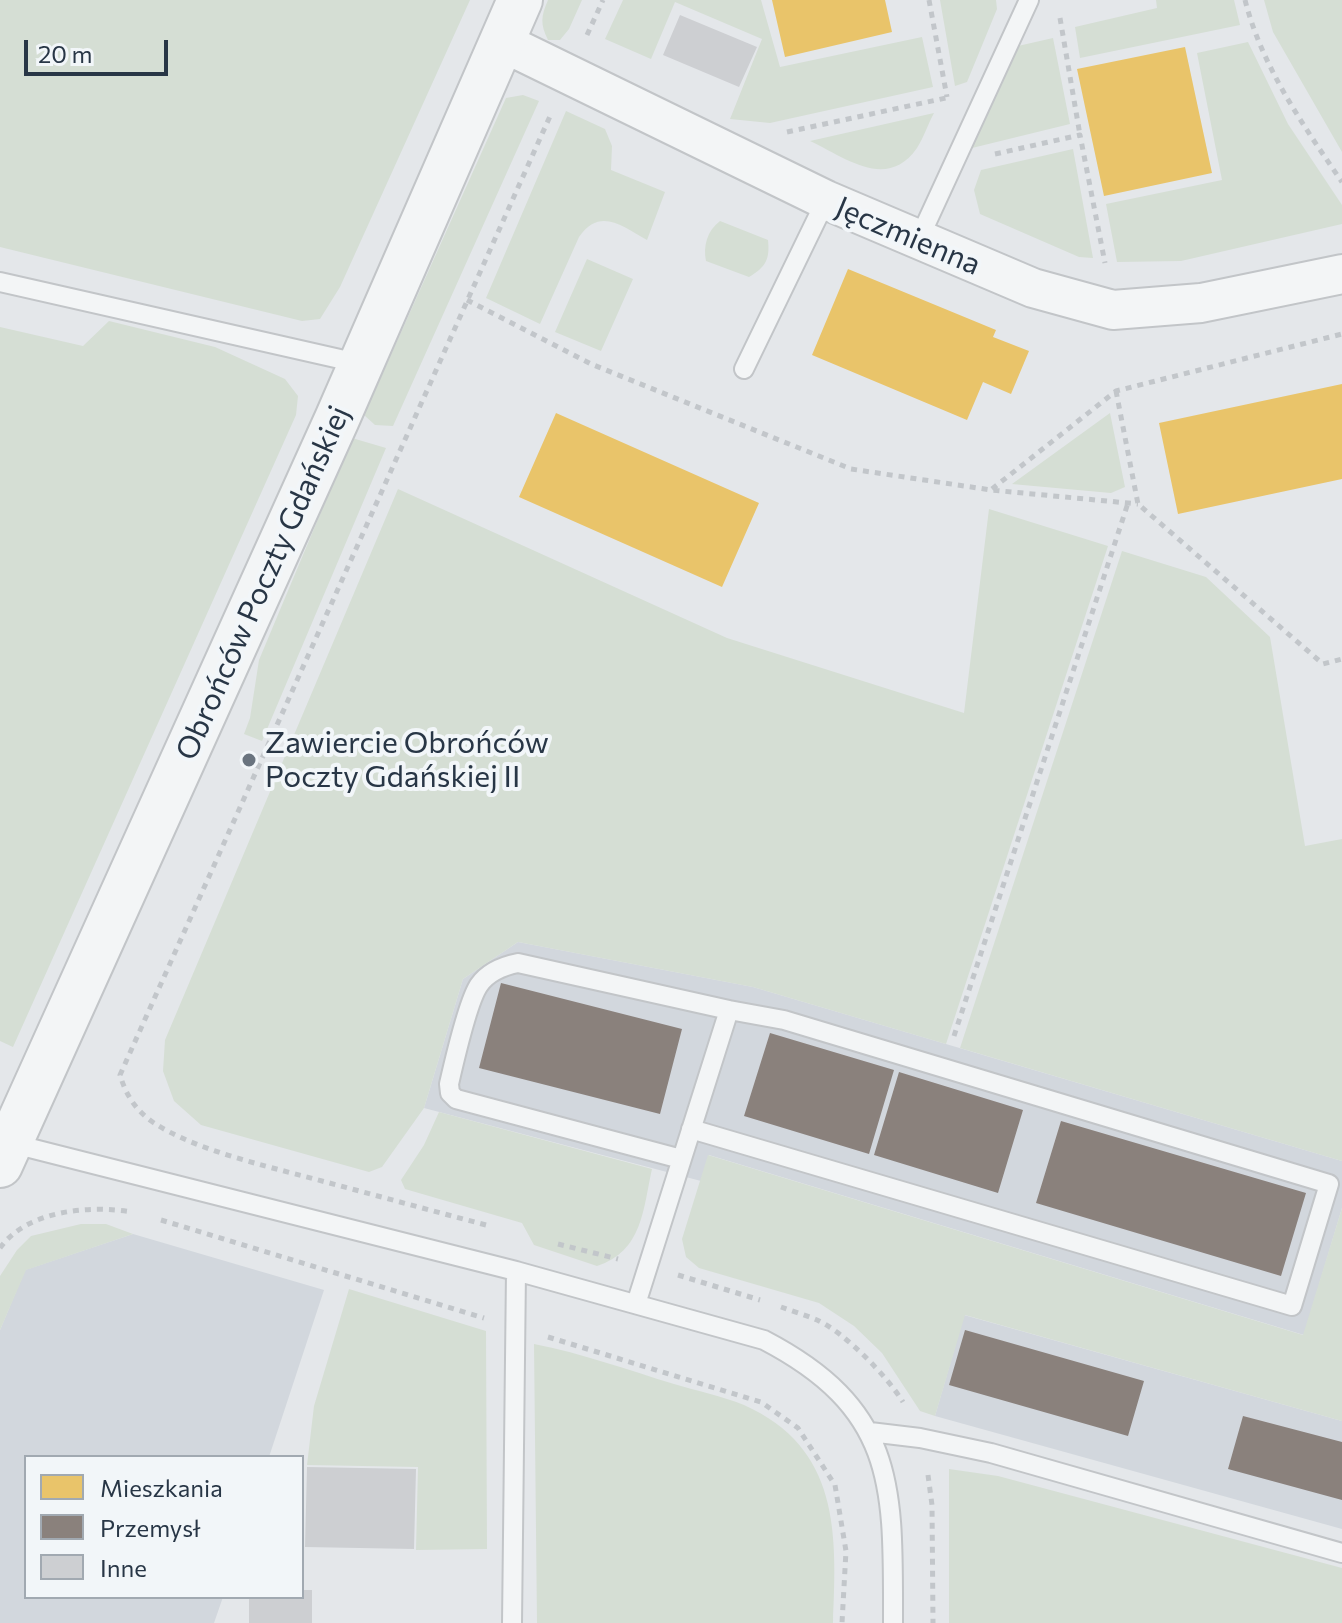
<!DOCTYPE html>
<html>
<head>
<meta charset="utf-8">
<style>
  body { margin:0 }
  #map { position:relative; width:1342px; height:1623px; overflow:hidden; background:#e4e7ea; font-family:Commissioner,sans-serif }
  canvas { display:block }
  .legend { position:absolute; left:24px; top:1455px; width:280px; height:144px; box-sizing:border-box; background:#f2f6f9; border:2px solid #a1a9b1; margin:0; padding:10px 14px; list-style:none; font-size:24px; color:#283646 }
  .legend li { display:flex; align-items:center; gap:16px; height:40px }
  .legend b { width:40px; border:2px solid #a1a9b1 }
  .scale { position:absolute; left:24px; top:40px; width:144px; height:36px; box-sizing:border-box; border:4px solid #283646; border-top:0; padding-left:10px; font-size:24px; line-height:28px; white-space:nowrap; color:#283646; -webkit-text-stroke:6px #f2f6f9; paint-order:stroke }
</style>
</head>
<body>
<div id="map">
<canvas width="1342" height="1623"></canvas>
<ul class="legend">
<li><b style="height:22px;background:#e9c46a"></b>Mieszkania</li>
<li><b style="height:22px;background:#8a817c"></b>Przemysł</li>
<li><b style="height:22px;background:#cdcfd2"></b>Inne</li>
</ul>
<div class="scale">20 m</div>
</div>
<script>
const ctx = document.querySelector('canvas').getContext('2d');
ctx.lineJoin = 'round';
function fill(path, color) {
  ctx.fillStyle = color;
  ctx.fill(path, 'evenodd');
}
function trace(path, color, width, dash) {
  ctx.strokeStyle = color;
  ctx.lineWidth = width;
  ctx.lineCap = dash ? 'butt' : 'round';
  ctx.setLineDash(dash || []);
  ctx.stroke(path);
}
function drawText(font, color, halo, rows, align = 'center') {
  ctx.font = font + ' Commissioner,sans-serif';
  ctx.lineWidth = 8;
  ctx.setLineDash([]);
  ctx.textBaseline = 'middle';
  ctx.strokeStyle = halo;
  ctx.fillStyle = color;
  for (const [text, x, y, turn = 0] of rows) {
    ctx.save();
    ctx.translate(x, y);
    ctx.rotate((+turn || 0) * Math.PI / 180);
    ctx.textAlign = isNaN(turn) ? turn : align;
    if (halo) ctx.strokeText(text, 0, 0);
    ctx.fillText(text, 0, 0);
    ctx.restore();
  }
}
fill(new Path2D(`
  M518 942 753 987 1342 1161V1208L1304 1335 709 1155 701 1181 424 1108 463 979Z
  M133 1234 324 1290 269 1457H26V1597H223L214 1623H0V1330L25 1270Z
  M964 1315 1342 1421V1529L935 1416Z`), '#d2d7dd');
fill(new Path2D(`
  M0 0H470L340 287 320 319 302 321 0 247Z
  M548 0H582L569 29 560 40H548C540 24 541 16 548 0Z
  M623 0H761L780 67 922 37 933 87 770 123 730 119 762 39 675 2 651 59 605 39Z
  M940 0H996L997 9 967 82 955 86Z
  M1156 0H1234L1240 25 1080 58 1075 27 1157 8Z
  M1264 0H1342V152L1273 32Z
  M1053 38 1070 124 972 148 1018 46Z
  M1248 42 1288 124 1342 205V224L1181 261 1117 262 1106 204 1222 180 1197 53Z
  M523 95 539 101 393 426 375 425 364 415 506 98Z
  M566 111 605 129 612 146 611 170 665 192 647 240C622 226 600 207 579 237L540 324 486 298Z
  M934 113C928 124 924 137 917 148 887 191 846 158 810 141Z
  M1073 149 1093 258 1079 257 980 214 974 190 981 170Z
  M720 221 768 240C770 259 766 267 749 277L706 261C703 246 707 231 720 221Z
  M587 259 633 279 601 351 555 332Z
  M109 321 215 347 285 379 298 396 296 415 13 1047 0 1041V327L83 346Z
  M1110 413 1125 487 1111 493 1012 484Z
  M352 438 386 448 262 741 244 734 250 718 259 660Z
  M398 489 727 638 964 713 989 509 1108 546 946 1044 753 987 518 942 463 979 424 1108 382 1167 369 1172 201 1125 174 1101 163 1071 165 1040Z
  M1122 551 1206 577 1270 637 1305 846 1342 839V1161L960 1048Z
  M439 1112 652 1169C643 1209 643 1251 597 1266L534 1245 522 1223 405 1189 401 1180 424 1145Z
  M708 1155 1303 1335 1342 1208V1421L965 1315 935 1416 920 1411 882 1353 854 1326 819 1303 699 1268 686 1257 682 1239Z
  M81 1224H106L133 1234 26 1270 0 1330V1276L17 1250 31 1236Z
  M349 1289 486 1331 487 1549 416 1550 418 1467 307 1465 314 1406Z
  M534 1344C581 1353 628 1370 674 1384 697 1391 722 1396 744 1405 840 1448 837 1533 833 1623H537Z
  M949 1469 998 1476 1342 1568V1623H949Z`), '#d5ded4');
fill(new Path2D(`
  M772 0H885L892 32 785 57Z
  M1185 47 1212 173 1104 196 1077 69Z
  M848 269 996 330 993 337 1029 351 1011 394 983 382 967 420 812 355Z
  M1342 384V479L1178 514 1159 423Z
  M556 413 759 503 722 587 519 497Z`), '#e9c46a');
fill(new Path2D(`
  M501 983 682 1029 660 1114 479 1068Z
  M770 1033 894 1070 869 1154 744 1116Z
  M899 1072 1023 1110 998 1193 874 1155Z
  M1061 1121 1306 1193 1281 1276 1036 1203Z
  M965 1330 1144 1381 1128 1436 949 1385Z
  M1243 1416 1342 1442V1500L1228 1469Z`), '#8a817c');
fill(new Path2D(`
  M680 15 757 47 739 87 663 55Z
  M307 1467 416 1469 414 1549 305 1547Z
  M302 1590H312V1623H249V1597H302Z`), '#cdcfd2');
const service = new Path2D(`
  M918 241 1029 0
  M0 282 362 364
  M744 369 826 200
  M10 1143 516 1271 764 1340C898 1410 893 1488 893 1623
  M681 1159 456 1099 450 1093 449 1084C454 1062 468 1001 479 985 488 972 503 966 518 963L729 1010
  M636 1304 729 1010 784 1020 1329 1184 1292 1306 691 1129
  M870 1432 920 1438 991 1453 1342 1553
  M512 1623 516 1271`);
const minor = new Path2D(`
  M502 42 826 200 1033 288 1113 310 1201 303 1342 274`);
const tertiary = new Path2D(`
  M0 1165 337 419 520 0`);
trace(service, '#c2c5c8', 22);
trace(minor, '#c2c5c8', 42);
trace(tertiary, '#c2c5c8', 48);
trace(new Path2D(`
  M929 0 947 97
  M1245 0C1262 67 1303 125 1342 182
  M1060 18 1080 135
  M587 35 603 0
  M787 132 946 98
  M995 154 1080 135 1105 263
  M467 300 591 364 851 469 991 490 1138 504
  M1116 391 1138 504 1323 664 1342 659
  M992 489 1116 391 1342 334
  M954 1036 1128 503
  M161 1220 484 1318
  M486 1225C425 1209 364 1192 303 1176 258 1164 194 1149 154 1123 136 1111 126 1095 120 1075L551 114
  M558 1244 618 1259
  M0 1248C27 1210 90 1205 132 1212
  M678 1275 760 1300
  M781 1307C792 1311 805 1315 817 1320 844 1332 887 1376 903 1402
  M548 1337 761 1402 798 1428 835 1485 846 1551 842 1623
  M928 1475 932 1505 933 1623`), '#c2c6ca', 5, [6, 6]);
trace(service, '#f3f5f6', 18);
trace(minor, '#f3f5f6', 38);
trace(tertiary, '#f3f5f6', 44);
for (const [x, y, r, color] of [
  [249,760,8,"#6a747f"]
]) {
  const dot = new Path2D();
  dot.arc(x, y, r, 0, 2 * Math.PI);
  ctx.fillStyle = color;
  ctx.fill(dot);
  trace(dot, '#f2f6f9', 3);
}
drawText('30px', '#283646', '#f2f6f9', [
  ["Jęczmienna",908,236,23],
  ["Obrońców Poczty Gdańskiej",263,583,-66]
]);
drawText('30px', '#283646', '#f2f6f9', [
  ["Zawiercie Obrońców",265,743],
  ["Poczty Gdańskiej II",265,777]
], 'left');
</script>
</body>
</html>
